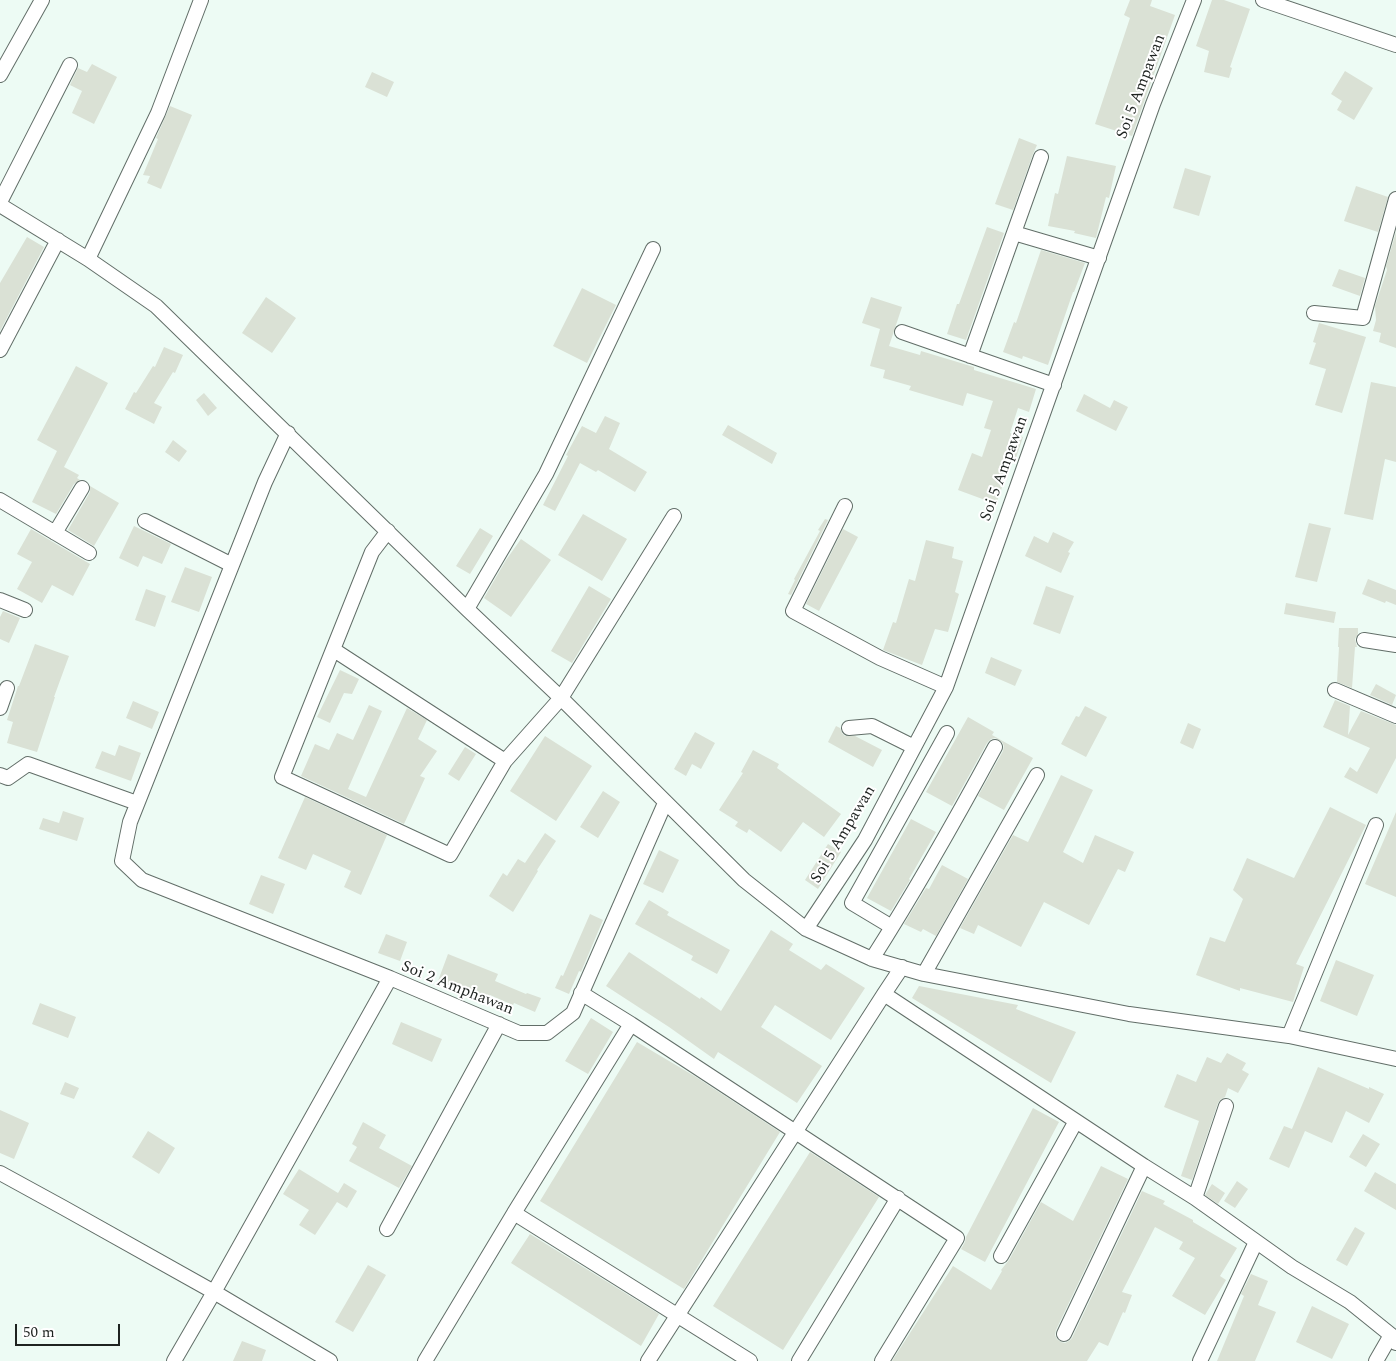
<!DOCTYPE html>
<html>
<head>
<meta charset="utf-8">
<style>
  body { margin:0 }
  #map { position:relative; width:1396px; height:1361px; overflow:hidden; background:#edfbf4; font-family:Spectral,serif }
  canvas { display:block }
  .scale { position:absolute; left:15px; top:1324px; width:105px; height:22px; box-sizing:border-box; border:2px solid #1e2320; border-top:0; padding-left:6px; font-size:15px; line-height:18px; white-space:nowrap; color:#1e2320; -webkit-text-stroke:4px #fff; paint-order:stroke }
</style>
</head>
<body>
<div id="map">
<canvas width="1396" height="1361"></canvas>
<div class="scale">50 m</div>
</div>
<script>
const ctx = document.querySelector('canvas').getContext('2d');
ctx.lineJoin = 'round';
function fill(path, color) {
  ctx.fillStyle = color;
  ctx.fill(path, 'evenodd');
}
function trace(path, color, width, dash) {
  ctx.strokeStyle = color;
  ctx.lineWidth = width;
  ctx.lineCap = dash ? 'butt' : 'round';
  ctx.setLineDash(dash || []);
  ctx.stroke(path);
}
function drawText(font, color, halo, rows, align = 'center') {
  ctx.font = font + ' Spectral,serif';
  ctx.lineWidth = 4;
  ctx.setLineDash([]);
  ctx.textBaseline = 'middle';
  ctx.strokeStyle = halo;
  ctx.fillStyle = color;
  for (const [text, x, y, turn = 0] of rows) {
    ctx.save();
    ctx.translate(x, y);
    ctx.rotate((+turn || 0) * Math.PI / 180);
    ctx.textAlign = isNaN(turn) ? turn : align;
    if (halo) ctx.strokeText(text, 0, 0);
    ctx.fillText(text, 0, 0);
    ctx.restore();
  }
}
fill(new Path2D(`
  M1130 0H1152L1150 6 1175 15 1132 136 1095 124 1130 18 1124 15Z
  M1212 0H1224L1250 9 1230 67 1232 68 1229 78 1204 72 1209 51 1196 46Z
  M92 64 117 77 94 124 72 113 82 91 70 85 78 68 87 72Z
  M1345 71 1373 88 1354 120 1337 110 1342 101 1331 94Z
  M372 72 394 82 387 97 365 87Z
  M170 106 192 115 161 189 147 183 150 176 143 175 158 139 156 138Z
  M1019 138 1037 145 1033 154 1013 210 995 204Z
  M1067 156 1116 166 1109 198 1106 197 1096 238 1074 233 1075 231 1048 226 1055 193 1058 194Z
  M1185 168 1211 176 1199 216 1173 208Z
  M1356 186 1388 197 1378 232 1344 221Z
  M987 227 1004 233 966 340 947 334 957 304H959Z
  M1396 232V348L1379 342 1381 333 1373 331 1376 320 1375 306 1387 270 1386 266Z
  M27 237 44 247 0 331V283Z
  M1041 250 1085 263 1074 292H1073L1048 365 1023 356 1022 359 1003 352 1014 322 1016 323Z
  M1339 269 1365 278 1360 296 1332 286Z
  M582 288 616 305 587 363 553 346Z
  M266 297 296 318 272 353 242 333Z
  M871 297 902 307 889 346 920 355 921 351 974 367V370L1036 389 1029 412 1018 408 1010 433 1023 437 1016 458 1013 457 996 504 958 490 972 453 982 457 991 430 984 428 993 401 967 393 963 406 909 390 911 386 883 378 885 370 870 366 880 329 862 323Z
  M1319 323 1366 337 1342 413 1315 405 1326 369 1309 364 1316 343 1313 342Z
  M164 347 183 355 175 373 173 372 154 403 162 407 154 424 125 409 134 392 136 393 153 366 155 367Z
  M76 366 108 383 64 467 79 475 77 478 80 480 74 484 56 514 32 502 57 451 37 440Z
  M1371 382 1396 387V462L1385 459 1373 520 1344 514Z
  M204 393 217 408 208 416 196 400Z
  M1084 394 1110 408 1114 400 1128 407 1116 431 1076 411Z
  M605 416 620 423 609 449 647 472 635 492 598 470 596 472 580 463 555 511 543 505 568 456 566 455 582 426 596 433Z
  M728 425 777 453 772 464 722 435Z
  M173 440 187 451 179 462 165 452Z
  M90 486 119 503 94 546 68 530 90 492Z
  M583 514 627 539 602 581 558 555Z
  M825 519 828 520 791 595 788 594 795 580 794 579 820 531 818 530Z
  M1309 523 1331 528 1317 582 1295 577Z
  M134 526 171 544 162 564 143 556 138 567 119 558Z
  M480 528 493 536 470 574 456 566Z
  M31 529 90 564 73 596 52 585 42 603 17 589 32 562 17 554Z
  M843 529 858 537 819 611 806 604Z
  M1053 532 1074 542 1068 552 1070 553 1061 573 1025 556 1034 536 1048 543Z
  M521 539 551 560 511 617 484 598 506 560Z
  M926 540 954 547 952 558 963 561 955 592 959 594 948 632 935 629 922 665 883 650 893 622 896 623 909 579 915 581Z
  M185 567 212 577 199 612 171 602Z
  M1368 579 1396 590V605L1386 601 1385 603 1362 594Z
  M589 586 611 599 572 663 551 651Z
  M1046 586 1074 596 1060 634 1033 624Z
  M146 589 166 596 155 627 135 620Z
  M1286 603 1336 612 1334 623 1284 614Z
  M3 611 20 618 9 643 0 639V617Z
  M1339 628H1358V634L1355 639 1357 647H1355L1352 688 1337 682 1339 647H1338Z
  M35 644 69 656 54 697H55L37 752 7 743 13 722 7 720 18 686H19Z
  M991 657 1022 670 1015 686 985 673Z
  M340 670 359 679 352 694 344 693 330 723 317 717Z
  M1376 684 1396 695 1392 705 1370 695Z
  M1335 700 1350 706 1348 735 1361 711 1396 725V758L1377 794 1344 777 1350 767 1357 772 1370 748 1323 727Z
  M133 701 159 712 152 729 126 718Z
  M369 705 382 711 348 789 366 797 407 708 427 720 418 739 437 751 420 776 425 778 404 824 301 776 315 744 329 750 337 733 353 740Z
  M1085 706 1107 717 1086 757 1061 744 1076 716 1079 717Z
  M968 717 994 732 992 735 1033 758 1004 810 978 796 1003 751 1004 746 1002 742 995 738 991 739 987 743 952 806 926 792Z
  M1188 723 1201 729 1193 749 1180 743Z
  M836 726 840 728 842 733 845 736H855L882 750 873 767 828 742Z
  M695 732 715 743 701 769 692 764 686 776 674 769Z
  M545 736 592 766 556 821 510 791Z
  M119 745 141 753 131 781 95 768 102 751 115 756Z
  M465 747 476 754 459 781 448 774Z
  M753 750 779 764 777 768 841 814 824 837 803 822 781 852 749 829 747 833 735 826 738 822 719 810 743 773 741 772Z
  M1061 775 1093 790 1063 852 1083 863 1095 835 1134 852 1125 872 1118 869 1089 925 1044 902 1021 947 978 925 974 934 960 928 1013 835 1028 842Z
  M603 791 620 802 598 838 580 827Z
  M305 797 387 835 361 895 344 887 351 871 313 854 306 870 278 858Z
  M1330 807 1366 825 1296 964 1304 967 1293 1002 1240 988V991L1196 975 1210 937 1225 942 1243 899 1233 890 1247 858 1294 878Z
  M63 811 84 818 77 841 39 829 43 818 59 823Z
  M1396 812V897L1365 884Z
  M911 819 936 832 909 879 910 880 891 911 867 898Z
  M545 833 556 841 537 870 538 871 513 912 489 896 503 873 507 876 518 859 525 863Z
  M828 844 841 852 818 889 805 880Z
  M659 850 679 860 663 893 643 884Z
  M942 865 968 879 936 936 923 929 921 932 904 924 926 888 929 889Z
  M261 875 285 884 273 914 249 904Z
  M649 900 669 912 667 915 730 950 717 974 691 960 693 956 635 924Z
  M590 914 603 920 581 972 579 971 569 994 555 988 561 975 563 976Z
  M771 930 793 944 789 950 821 970 826 964 865 988 831 1040 775 1005 761 1027 822 1066 797 1103 718 1052 714 1059 669 1027 606 986 629 952 700 999 701 997 721 1011Z
  M386 934 407 942 400 961 378 953Z
  M448 954 498 974 495 981 526 994 527 993 541 998 535 1012 514 1003 513 1005 490 995 488 1000 438 981Z
  M1336 960 1374 975 1357 1016 1320 1001Z
  M919 986 1018 1005 1016 1009 1076 1032 1051 1083 912 998Z
  M40 1003 76 1017 68 1038 32 1024Z
  M591 1018 613 1032 588 1074 565 1061Z
  M401 1022 442 1039 432 1062 392 1044Z
  M637 1042 696 1077 780 1132 684 1289 540 1201Z
  M1227 1053 1246 1063 1242 1070 1249 1074 1238 1093 1228 1088 1225 1097 1221 1099 1218 1103 1192 1180 1181 1176 1199 1121 1164 1107 1177 1074 1196 1082 1207 1057 1221 1063Z
  M1318 1067 1369 1089V1087L1384 1094 1369 1123 1346 1111 1332 1143 1305 1131 1289 1168 1269 1159 1284 1126 1292 1129Z
  M65 1082 79 1088 74 1099 60 1094Z
  M1033 1108 1059 1122 985 1262 961 1249 965 1242 966 1237Z
  M0 1110 29 1123 14 1159 0 1153Z
  M363 1122 386 1135 379 1148 412 1166 399 1188 349 1161 357 1147 352 1144Z
  M148 1131 175 1148 159 1174 132 1157Z
  M1363 1134 1380 1144 1366 1167 1349 1157Z
  M810 1152 879 1197 783 1350 713 1306Z
  M1101 1166 1128 1179 1056 1330 1055 1335 1057 1339 1061 1342 1065 1343 1069 1341 1072 1338 1142 1191 1165 1201 1163 1204 1193 1220V1222L1237 1248 1220 1276 1226 1280 1205 1315 1172 1296 1195 1258 1179 1249 1183 1242 1155 1227 1122 1292 1132 1295 1125 1313 1123 1312 1108 1346 1099 1342 1087 1361H892L953 1266 991 1290 1002 1271 1001 1270 1009 1260 1041 1202 1073 1221Z
  M299 1169 338 1193 344 1183 357 1191 347 1208 337 1202 315 1235 299 1225 309 1210 283 1194Z
  M1375 1172 1396 1184V1210L1364 1191Z
  M1237 1181 1248 1189 1235 1208 1224 1201Z
  M1212 1184 1225 1193 1218 1204 1205 1195Z
  M1355 1227 1365 1233 1347 1266 1336 1260Z
  M530 1234 659 1314 641 1346 511 1263Z
  M368 1265 386 1275 353 1332 335 1322Z
  M1251 1274 1268 1281 1258 1305 1276 1312 1255 1361H1217L1244 1296 1241 1294Z
  M1312 1306 1349 1324 1332 1359 1296 1342Z
  M242 1341 266 1350 262 1361H233Z`), '#dae1d5');
const minor = new Path2D(`
  M1263 0 1396 45
  M0 75 42 0
  M0 202 70 65
  M0 205 88 259 156 306 467 609 561 698 744 880 806 929 872 959 924 974 1129 1014 1289 1036 1396 1059
  M1014 233 1099 258
  M88 259 158 113 201 0
  M1314 313 1363 318 1396 199
  M902 332 1054 385
  M0 350 58 240
  M970 356 1041 157
  M288 433 265 482 130 822 122 861 142 880 390 978
  M0 500 89 553
  M845 506 793 611 880 658 946 687
  M145 521 232 565
  M388 531 372 552 282 777 450 855 505 761 561 698 674 516
  M55 533 82 488
  M0 600 25 610
  M467 609 546 474 653 249
  M1364 640 1396 645
  M334 650 505 761
  M1335 690 1396 716
  M0 708 7 688
  M849 728 872 726 914 747
  M0 775 8 778 28 764 137 803
  M892 927 852 903 947 733
  M806 929 865 840 946 687 1153 104 1194 0
  M872 959C916 890 956 819 995 747
  M924 974 1037 775
  M581 993 631 1024 957 1238 882 1361
  M884 994 1144 1166 1195 1198 1292 1267 1350 1302 1391 1335 1396 1343
  M1289 1036 1376 825
  M0 1173 64 1208 214 1292 390 978 519 1033H547L573 1013 665 803
  M1195 1198 1226 1106
  M514 1213 631 1024
  M387 1229 499 1024
  M1001 1256 1076 1121
  M1064 1334 1144 1166
  M174 1361 214 1292 330 1361
  M425 1361 514 1213 750 1361
  M648 1361 884 994 902 967
  M799 1361 898 1198
  M1200 1361 1256 1242
  M1376 1361 1391 1335`);
trace(minor, '#626e68', 16);
trace(minor, '#fff', 14);
drawText('16px', '#1e2320', '#fff', [
  ["Soi 5 Ampawan",1142,87,-69],
  ["Soi 5 Ampawan",1005,469,-70],
  ["Soi 5 Ampawan",844,835,-59],
  ["Soi 2 Amphawan",457,989,22]
]);
</script>
</body>
</html>
